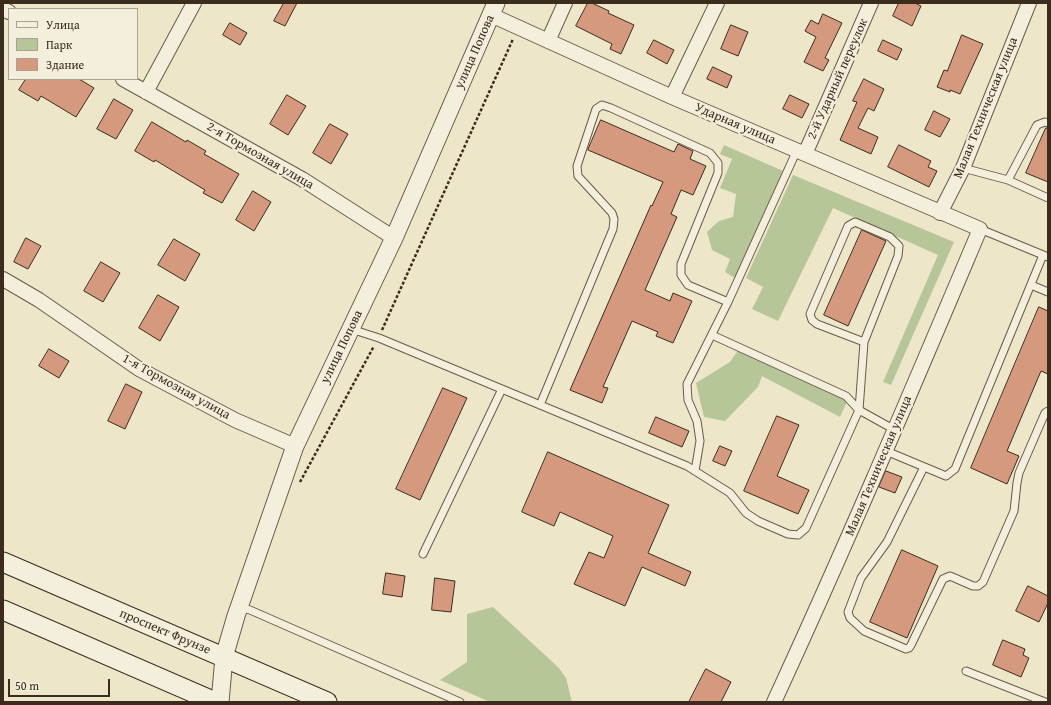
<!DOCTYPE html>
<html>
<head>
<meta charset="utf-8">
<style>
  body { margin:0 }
  #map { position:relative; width:1051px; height:705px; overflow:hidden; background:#eee6c9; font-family:"Gentium Book Plus",serif }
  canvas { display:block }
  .frame { position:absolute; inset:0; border:4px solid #3b2c1e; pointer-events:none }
  .legend { position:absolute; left:8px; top:8px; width:130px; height:72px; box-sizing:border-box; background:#f4efdc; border:1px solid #aaa190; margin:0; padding:5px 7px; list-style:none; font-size:12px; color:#3b2c1e }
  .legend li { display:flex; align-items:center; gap:8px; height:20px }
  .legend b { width:20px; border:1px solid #aaa190 }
  .scale { position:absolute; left:8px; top:679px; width:102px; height:18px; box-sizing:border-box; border:2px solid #3b2c1e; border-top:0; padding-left:5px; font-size:12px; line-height:14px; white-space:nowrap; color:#3b2c1e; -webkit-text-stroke:3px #f4efdc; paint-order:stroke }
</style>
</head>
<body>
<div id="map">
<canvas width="1051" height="705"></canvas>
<div class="frame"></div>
<ul class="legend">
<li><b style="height:5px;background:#f4efdc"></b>Улица</li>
<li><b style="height:11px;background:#b6c698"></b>Парк</li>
<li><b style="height:11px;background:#d5997e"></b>Здание</li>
</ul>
<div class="scale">50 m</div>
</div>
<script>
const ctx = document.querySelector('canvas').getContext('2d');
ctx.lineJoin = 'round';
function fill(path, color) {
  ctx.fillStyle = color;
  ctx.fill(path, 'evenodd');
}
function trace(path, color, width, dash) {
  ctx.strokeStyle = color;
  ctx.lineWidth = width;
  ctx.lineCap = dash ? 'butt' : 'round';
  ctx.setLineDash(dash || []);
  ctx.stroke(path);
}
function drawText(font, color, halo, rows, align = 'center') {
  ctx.font = font + ' "Gentium Book Plus",serif';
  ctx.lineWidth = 4;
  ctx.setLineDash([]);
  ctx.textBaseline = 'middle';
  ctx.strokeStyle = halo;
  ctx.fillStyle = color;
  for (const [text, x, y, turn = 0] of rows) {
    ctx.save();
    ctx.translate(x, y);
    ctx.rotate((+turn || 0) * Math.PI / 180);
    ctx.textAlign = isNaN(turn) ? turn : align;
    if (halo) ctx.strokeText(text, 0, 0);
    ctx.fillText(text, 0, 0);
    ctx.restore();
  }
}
fill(new Path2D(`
  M724 145 783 171 735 278 725 272 730 259 712 250 707 232 719 221 733 217 736 194 720 188 732 159 720 154Z
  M793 175 954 242 891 385 883 382 938 255 833 208 778 321 752 309 763 287 746 278Z
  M739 349 848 399 840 417 762 376 758 387 725 421 704 417 696 383 730 362Z
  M493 607 559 668 566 678 572 702H490L440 680 467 662V614Z`), '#b6c698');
const building = new Path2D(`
  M284 3H297L285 26 274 21Z
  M588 3H592L609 11 608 13 634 25 621 54 610 49 612 44 576 26Z
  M899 3H915L921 6 912 26 893 16Z
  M823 14 842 23 825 58 829 60 823 71 804 62 816 37 805 31 811 20 818 24Z
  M230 23 247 33 240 45 223 35Z
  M731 25 748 32 738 56 721 49Z
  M962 35 983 44 960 94 950 90V92L937 87 944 70 947 71Z
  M654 40 674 50 667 64 647 53Z
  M883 40 902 49 897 60 878 51Z
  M713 67 732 76 727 88 707 79Z
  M26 79H79L94 88 76 117 41 96 38 101 19 90Z
  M864 79 884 89 874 111 868 108 858 128 878 137 871 154 840 140 857 102 853 101Z
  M287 95 306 106 288 135 270 124Z
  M790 95 809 104 802 118 783 109Z
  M114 99 133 110 116 139 97 129Z
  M934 111 950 119 940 137 925 130Z
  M601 120 674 152 678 144 693 151 690 159 706 166 693 195 681 190 671 214 677 217 645 290 670 301 673 293 692 301 673 343 656 336 658 332 632 321 603 387 608 388 602 403 570 390 651 205 652 206 663 182 588 150Z
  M152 122 186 142 187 140 206 151 204 154 239 174 222 203 203 193 205 190 155 160 154 162 135 151Z
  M330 124 348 134 331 164 313 153Z
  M1046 128H1048V182L1026 173Z
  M899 145 931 161 928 167 937 171 929 187 888 167Z
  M253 191 271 202 254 231 236 220Z
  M862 230 886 241 848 326 824 315Z
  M26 238 41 246 28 269 14 262Z
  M174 239 200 254 185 281 158 265Z
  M101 262 120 273 103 302 84 291Z
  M158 295 179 307 160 341 139 328Z
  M1039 307 1048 311V374L1041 371 1007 451 1019 456 1007 484 971 468Z
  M49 349 69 361 59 378 39 366Z
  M126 384 142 392 125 429 108 421Z
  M443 388 467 398 420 500 396 489Z
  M777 416 799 425 777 476 809 490 798 514 744 491Z
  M656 417 689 431 682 447 649 433Z
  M720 446 732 451 725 466 713 461Z
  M548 452 669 505 648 553 691 572 685 586 642 567 625 606 574 584 589 552 604 558 613 536 560 512 554 526 522 512Z
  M886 471 902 477 895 493 879 487Z
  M902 550 938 566 907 638 870 622Z
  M386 573 405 576 402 597 383 594Z
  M435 578 455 581 451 612 432 610Z
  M1028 586 1048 596V603L1039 622 1016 611Z
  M1003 640 1025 649 1023 655 1029 658 1021 677 993 665Z
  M706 669 731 682 721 702H689Z`);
fill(building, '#d5997e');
trace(building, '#3b2c1e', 1);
const service = new Path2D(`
  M963 168 1008 180 1048 198
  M1008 180 1037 125 1045 122 1048 123
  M980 229 1048 257
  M1031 285 1048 292
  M351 329 379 338 687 466 730 493 746 513 758 521 788 534 798 535 806 528 859 410 846 396 712 335
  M864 342 817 324 812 320 810 314 848 226 855 222 890 237 899 246 898 256 864 342 859 410 895 430
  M540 405 613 229 614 219 612 213 578 176 577 166 596 109 602 105 611 108 710 153 718 163V173L681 264V275L688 285 728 302
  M886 451 946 476 955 469 1043 255
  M924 467 887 542 861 578 848 612 850 618 864 631 906 649 909 648 911 645 943 579 950 576 973 586H978L983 582 1014 511 1017 483 1019 473 1045 413 1048 411
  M695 471 700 441 697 421 688 400 687 384 728 302 797 150
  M423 554 502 389
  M239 607 250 610 460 702
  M966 671 1045 702`);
const minor = new Path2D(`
  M3 9 9 12
  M491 15 672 97 980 229C913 387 846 546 774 702
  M548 41 565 3
  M123 79 302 179 394 238
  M146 92 194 3
  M672 97 717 3
  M805 154 871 3
  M940 213 963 168 1029 3
  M3 279 39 300 139 369 235 420 295 446`);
const tertiary = new Path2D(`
  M220 702 224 657 236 616 295 446 394 238 496 3`);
const secondary = new Path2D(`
  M3 562 327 702
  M3 610 215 702`);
trace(service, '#685a49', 9);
trace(minor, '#685a49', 16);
trace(tertiary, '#685a49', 19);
trace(secondary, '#3b2c1e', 21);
trace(new Path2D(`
  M382 330 513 39
  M300 482 374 346`), '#3b2c1e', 2.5, [3, 2]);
trace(service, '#f4efdc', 7);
trace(minor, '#f4efdc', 14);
trace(tertiary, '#f4efdc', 17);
trace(secondary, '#f4efdc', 19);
drawText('13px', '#3b2c1e', '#f4efdc', [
  ["улица Попова",475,52,-66],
  ["2-й Ударный переулок",838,79,-66],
  ["Малая Техническая улица",986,108,-68],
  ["Ударная улица",735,124,23],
  ["2-я Тормозная улица",260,156,30],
  ["улица Попова",342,347,-64],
  ["1-я Тормозная улица",176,387,29],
  ["Малая Техническая улица",879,466,-67],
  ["проспект Фрунзе",165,632,23]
]);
</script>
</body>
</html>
